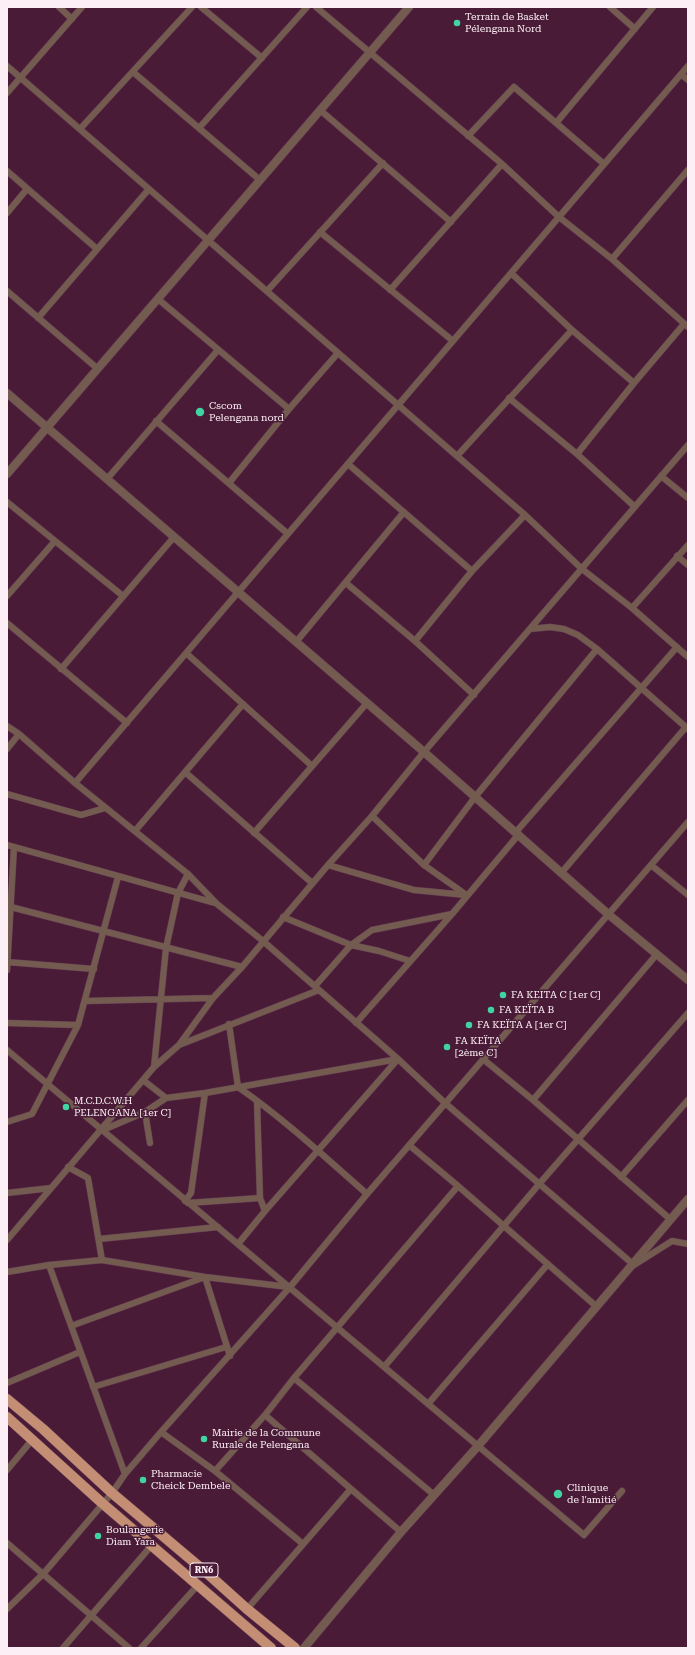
<!DOCTYPE html>
<html>
<head>
<meta charset="utf-8">
<style>
  body { margin:0 }
  #map { position:relative; width:695px; height:1655px; overflow:hidden; background:#4a1b37; font-family:"Roboto Serif",serif }
  canvas { display:block }
  .frame { position:absolute; inset:0; border:8px solid #fceff5; pointer-events:none }
</style>
</head>
<body>
<div id="map">
<canvas width="695" height="1655"></canvas>
<div class="frame"></div>
</div>
<script>
const ctx = document.querySelector('canvas').getContext('2d');
ctx.lineJoin = 'round';
function trace(path, color, width, dash) {
  ctx.strokeStyle = color;
  ctx.lineWidth = width;
  ctx.lineCap = dash ? 'butt' : 'round';
  ctx.setLineDash(dash || []);
  ctx.stroke(path);
}
function drawText(font, color, halo, rows, align = 'center') {
  ctx.font = font + ' "Roboto Serif",serif';
  ctx.lineWidth = 3;
  ctx.setLineDash([]);
  ctx.textBaseline = 'middle';
  ctx.strokeStyle = halo;
  ctx.fillStyle = color;
  for (const [text, x, y, turn = 0] of rows) {
    ctx.save();
    ctx.translate(x, y);
    ctx.rotate((+turn || 0) * Math.PI / 180);
    ctx.textAlign = isNaN(turn) ? turn : align;
    if (halo) ctx.strokeText(text, 0, 0);
    ctx.fillText(text, 0, 0);
    ctx.restore();
  }
}
const minor = new Path2D(`
  M59 7 72 19
  M201 7 262 58
  M316 7 502 164 559 217 612 259 688 327
  M610 7 635 29
  M7 66 525 515 582 569 632 608 688 657
  M133 72 260 180
  M681 74 688 80
  M7 93 82 7
  M320 110 451 222
  M556 123 653 7
  M199 128 307 7
  M80 129 192 7
  M468 136 514 87 604 164
  M7 171 97 249
  M7 213 27 189
  M320 232 453 341
  M612 259 688 170
  M511 273 572 330 634 383
  M390 290 502 164
  M7 291 98 369
  M267 291 383 163
  M158 299 289 409
  M38 318 149 189
  M509 398 577 454 635 507
  M156 421 288 534
  M577 454 634 383 684 324
  M457 456 572 330
  M348 464 472 571
  M661 476 688 498
  M107 479 218 350
  M229 483 289 409 338 353
  M7 502 123 596
  M677 556 688 565
  M346 583 415 641 474 695
  M7 596 55 541
  M632 608 688 545
  M7 623 127 723
  M530 629 550 627 564 629 578 635 597 649 688 729
  M415 641 472 571 525 515
  M296 642 404 512
  M186 653 312 766
  M61 669 174 537
  M7 726 19 734 75 783 188 874 217 904 263 941 398 1059 445 1103 634 1265 672 1241 688 1244
  M7 749 19 734
  M185 772 312 883
  M75 783 688 66
  M7 794 81 815 105 808
  M372 816 424 865 465 894
  M135 831 243 704
  M516 832 677 647
  M254 833 367 703
  M7 845 215 903
  M328 865 414 890 466 895
  M424 865 475 797 597 649
  M651 865 688 895
  M562 872 686 727
  M7 906 242 967
  M283 917 351 945 379 951 410 961
  M7 962 94 969
  M7 970 14 847
  M315 986 351 945 372 930 452 914
  M85 1001 213 998
  M7 1023 78 1025
  M356 1023 452 914 519 834
  M229 1024 238 1087C284 1119 325 1157 367 1194
  M179 1045 319 990
  M7 1050 584 1535 622 1491
  M483 1059 533 1100 670 1219
  M154 1067 166 948 178 893 188 874
  M143 1080 166 1098
  M533 1100 657 954
  M257 1101 260 1198 265 1211
  M145 1112 150 1143
  M7 1122 32 1114 78 1025 118 877
  M103 1130 145 1112 166 1098 205 1093 398 1059
  M409 1145 458 1186 597 1307
  M68 1167 88 1178 102 1260
  M621 1177 688 1100
  M7 1193 51 1188
  M185 1201 191 1193 205 1093
  M188 1203 260 1198
  M99 1239 218 1227
  M7 1240 154 1067 179 1045 213 998 242 967 328 865 372 816 424 752 688 445
  M238 1244 265 1211 398 1059
  M49 1265 125 1474
  M7 1272 49 1265 102 1260 205 1277 289 1287
  M71 1326 205 1277 230 1356
  M384 1367 540 1183 688 1013
  M294 1378 433 1494
  M7 1383 80 1352
  M93 1387 226 1347
  M428 1404 548 1264
  M265 1415 401 1532
  M161 1432 215 1471 303 1544
  M7 1470 32 1440
  M215 1471 265 1415 294 1378 458 1186
  M7 1543 129 1648
  M7 1609 44 1573 112 1493 125 1474 161 1432 290 1287 367 1194 688 822
  M247 1609 350 1490
  M63 1648 152 1545
  M141 1648 198 1585`);
const tertiary = new Path2D(`
  M7 393 424 752 608 914 688 980
  M7 474 409 7
  M304 1648 401 1532 478 1446 688 1199`);
const trunk = new Path2D(`
  M7 1399 43 1429 112 1493 208 1574 247 1609 295 1648
  M7 1417 102 1503 271 1648`);
trace(minor, '#633952', 7);
trace(tertiary, '#633952', 9);
trace(trunk, '#633952', 11);
trace(minor, '#735b50', 6);
trace(tertiary, '#735b50', 8);
trace(trunk, '#c48e75', 10);
for (const [x, y, r, color] of [
  [457,23,4,"#3fd4a2"],
  [200,412,5,"#3fd4a2"],
  [503,995,4,"#3fd4a2"],
  [491,1010,4,"#3fd4a2"],
  [469,1025,4,"#3fd4a2"],
  [447,1047,4,"#3fd4a2"],
  [66,1107,4,"#3fd4a2"],
  [204,1439,4,"#3fd4a2"],
  [143,1480,4,"#3fd4a2"],
  [558,1494,5,"#3fd4a2"],
  [98,1536,4,"#3fd4a2"]
]) {
  const dot = new Path2D();
  dot.arc(x, y, r, 0, 2 * Math.PI);
  ctx.fillStyle = color;
  ctx.fill(dot);
  trace(dot, '#4a1b37', 1.5);
}
for (const [x, y, w] of [
  [204,1570,28]
]) {
  const box = new Path2D();
  box.roundRect(x - w / 2, y - 7, w, 14, 3);
  ctx.fillStyle = '#4a1b37';
  ctx.fill(box);
  trace(box, '#fceff5', 1);
}
drawText('bold 9px', '#fceff5', null, [
  ["RN6",204,1570]
]);
drawText('10px', '#fceff5', '#4a1b37', [
  ["Terrain de Basket",465,17],
  ["Pélengana Nord",465,29],
  ["Cscom",209,406],
  ["Pelengana nord",209,418],
  ["FA KEITA C [1er C]",511,995],
  ["FA KEÏTA B",499,1010],
  ["FA KEÏTA A [1er C]",477,1025],
  ["FA KEÏTA",455,1041],
  ["[2ème C]",455,1053],
  ["M.C.D.C.W.H",74,1101],
  ["PELENGANA [1er C]",74,1113],
  ["Mairie de la Commune",212,1433],
  ["Rurale de Pelengana",212,1445],
  ["Pharmacie",151,1474],
  ["Cheick Dembele",151,1486],
  ["Clinique",567,1488],
  ["de l'amitié",567,1500],
  ["Boulangerie",106,1530],
  ["Diam Yara",106,1542]
], 'left');
</script>
</body>
</html>
